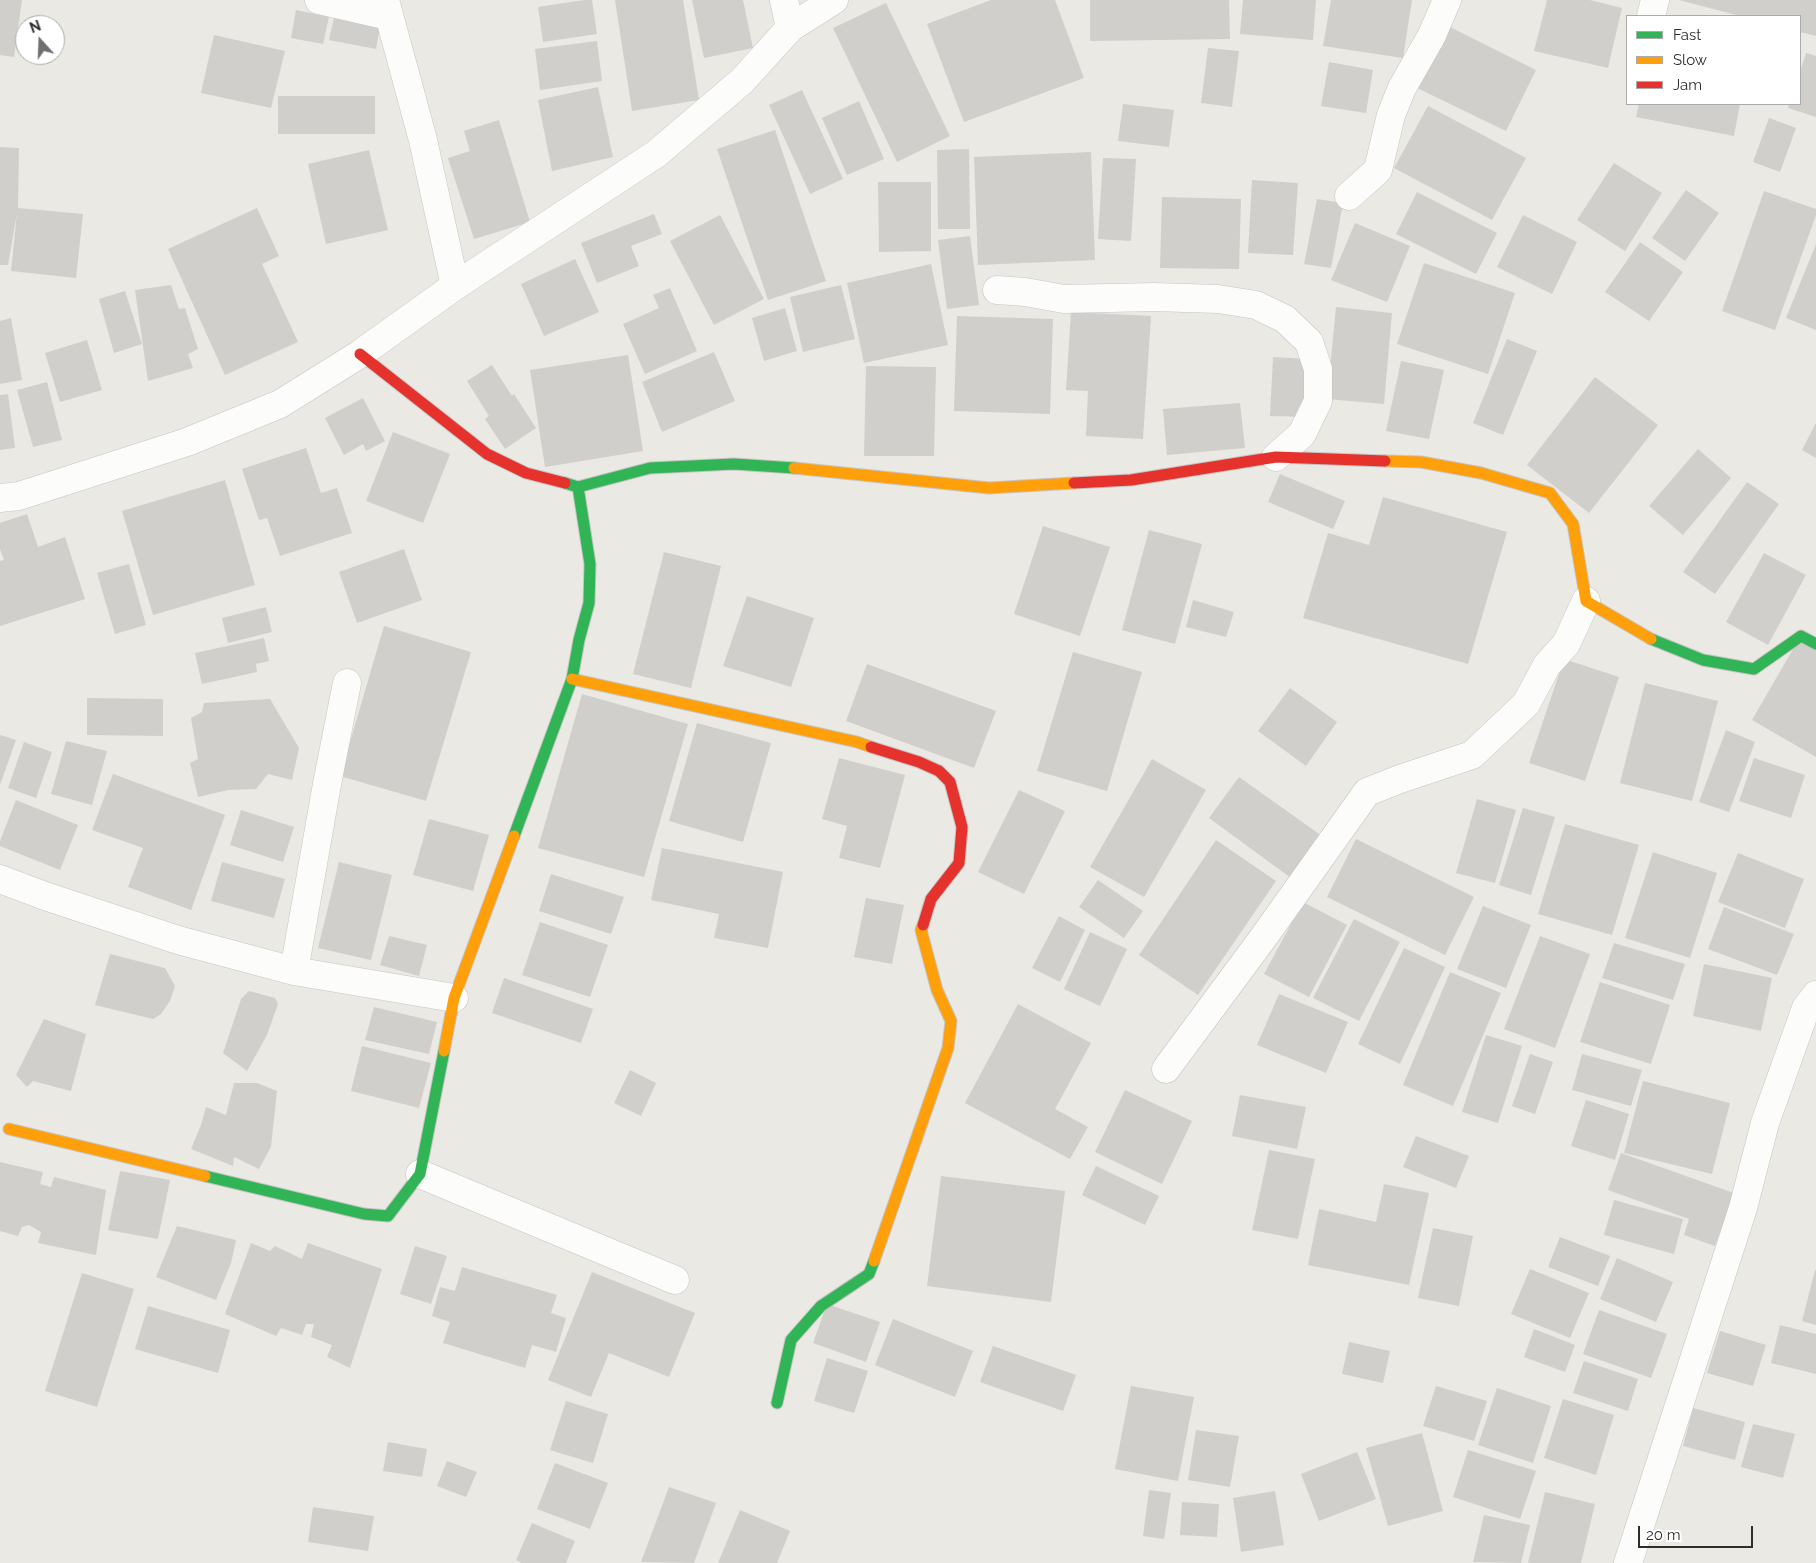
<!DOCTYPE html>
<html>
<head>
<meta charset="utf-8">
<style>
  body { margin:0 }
  #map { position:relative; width:1816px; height:1563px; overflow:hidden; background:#ebe9e4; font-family:Raleway,sans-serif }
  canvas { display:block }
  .legend { position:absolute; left:1626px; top:15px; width:175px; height:90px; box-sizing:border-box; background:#fff; border:1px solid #ababab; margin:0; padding:6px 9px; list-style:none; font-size:15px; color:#2e2e2e }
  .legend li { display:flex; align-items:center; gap:10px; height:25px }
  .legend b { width:25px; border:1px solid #ababab }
  .north { position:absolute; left:15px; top:15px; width:50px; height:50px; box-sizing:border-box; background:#fff; border:1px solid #ababab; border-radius:50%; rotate:340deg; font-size:14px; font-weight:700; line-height:20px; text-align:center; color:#2e2e2e }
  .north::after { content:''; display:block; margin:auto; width:18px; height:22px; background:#706f6e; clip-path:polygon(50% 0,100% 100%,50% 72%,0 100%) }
  .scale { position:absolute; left:1638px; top:1526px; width:115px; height:22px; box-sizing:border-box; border:2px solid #2e2e2e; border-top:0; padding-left:6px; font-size:15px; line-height:18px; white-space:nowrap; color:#2e2e2e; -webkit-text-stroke:4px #fff; paint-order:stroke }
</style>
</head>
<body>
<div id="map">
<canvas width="1816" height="1563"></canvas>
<ul class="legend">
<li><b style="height:6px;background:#30b455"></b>Fast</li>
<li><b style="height:6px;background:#ff9f0a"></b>Slow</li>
<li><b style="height:6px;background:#e5322d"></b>Jam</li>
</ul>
<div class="north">N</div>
<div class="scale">20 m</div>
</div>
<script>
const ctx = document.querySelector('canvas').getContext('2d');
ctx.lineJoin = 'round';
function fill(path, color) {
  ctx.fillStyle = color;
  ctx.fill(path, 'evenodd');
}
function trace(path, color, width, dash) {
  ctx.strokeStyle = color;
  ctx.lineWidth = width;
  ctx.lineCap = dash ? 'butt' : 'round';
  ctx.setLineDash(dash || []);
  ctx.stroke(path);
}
fill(new Path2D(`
  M0 0H22L14 57 0 55Z
  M584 0H592L597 34 543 42 538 7Z
  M615 0H683L699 100 632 111Z
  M692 0H743L753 48 704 58Z
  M991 0H1055L1084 78 964 122 927 24Z
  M1090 0H1229L1230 39 1090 41Z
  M1243 0H1316L1313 40 1240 34Z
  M1331 0H1412L1403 58 1323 46Z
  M1547 0H1590L1622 8 1608 68 1534 51Z
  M1679 0H1816V36L1800 32V16H1740Z
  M886 3 950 136 897 162 833 28Z
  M296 10 329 17 323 44 291 38Z
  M334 18 380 27 376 49 329 40Z
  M1446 25 1536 70 1506 131 1415 87Z
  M214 35 285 51 271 108 201 93Z
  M597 41 602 81 540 90 535 49Z
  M1208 48 1239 51 1232 107 1201 103Z
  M1806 53 1816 56V117L1788 108 1789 104H1800V72Z
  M1329 62 1373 70 1366 113 1321 106Z
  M598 87 613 157 552 171 538 100Z
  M802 90 843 179 810 194 769 105Z
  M278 96H375V134H278Z
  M859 101 884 159 847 175 822 118Z
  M1123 104 1174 110 1169 147 1118 141Z
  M1639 104H1740L1734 136 1636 117Z
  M1428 106 1526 158 1492 220 1394 168Z
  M1769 118 1796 128 1780 172 1753 162Z
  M499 120 530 222 474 239 448 158 470 151 464 131Z
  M775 130 826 281 768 300 717 149Z
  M0 147 19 148 18 208 83 214 76 278 11 271 17 213 8 265H0Z
  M969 149 970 229H938L937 150Z
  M369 150 388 230 326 244 308 164Z
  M1091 152 1095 260 978 265 974 157Z
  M1103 158 1136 159 1131 241 1098 239Z
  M1614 163 1662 193 1625 251 1577 220Z
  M1252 180 1298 183 1293 255 1248 253Z
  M878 182H931V251L879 252Z
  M1686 190 1719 213 1685 261 1652 238Z
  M1764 191 1816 209V215L1775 330 1722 311Z
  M1417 192 1497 233 1476 274 1396 234Z
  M1162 197 1241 199 1239 269 1160 268Z
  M1317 199 1343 203 1331 268 1304 264Z
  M257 208 279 256 262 264 298 342 225 375 168 249Z
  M654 214 662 234 631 246 639 266 597 283 581 243Z
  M720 215 764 299 714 325 670 241Z
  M1523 215 1577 242 1552 294 1497 267Z
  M1355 223 1410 246 1387 302 1331 280Z
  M970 236 979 305 947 309 938 240Z
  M1640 242 1683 272 1649 321 1605 292Z
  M1816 244V330L1786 318Z
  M575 259 599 312 544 336 521 284Z
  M1424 263 1515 293 1488 374 1397 344Z
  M931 264 948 345 864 363 847 283Z
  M171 285 179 309 185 308 198 349 188 354 193 368 148 381 135 290Z
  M841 285 855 339 803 352 790 297Z
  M670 288 697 351 645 374 623 324 659 308 653 295Z
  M125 291 142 344 114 353 99 299Z
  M1336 307 1392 313 1384 404 1327 399Z
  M785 308 797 351 764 361 752 318Z
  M1071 312 1151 316 1143 439 1086 436 1088 391 1066 390Z
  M957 316 1053 319 1050 414 954 411Z
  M11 318 22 380 0 384V321Z
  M1507 339 1537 351 1503 435 1473 423Z
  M87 340 102 390 60 402 45 353Z
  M714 352 735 401 662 432 642 382Z
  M628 355 643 451 545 467 530 370Z
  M1273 357 1309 359 1307 417 1270 416Z
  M1401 361 1444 370 1429 439 1386 431Z
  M492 365 512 396 514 394 536 428 505 449 485 419 489 416 467 381Z
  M866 366 936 367 934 456H864Z
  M1595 377 1658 425 1589 513 1527 465Z
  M47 382 62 440 33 447 17 390Z
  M8 394 15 448 0 450V395Z
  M363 398 385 441 366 451 363 444 344 455 325 418Z
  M1240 403 1245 448 1167 455 1163 409Z
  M1816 423V458L1802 450Z
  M393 432 450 454 423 523 366 501Z
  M306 448 321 493 337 488 352 533 280 556 267 518 259 520 242 469Z
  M1698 449 1731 478 1683 535 1649 506Z
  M1280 474 1345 501 1333 529 1268 502Z
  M225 480 255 585 153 615 122 511Z
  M1747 482 1779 504 1715 594 1683 572Z
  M1383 497 1507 532 1468 664 1303 618 1328 533 1369 545Z
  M27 514 38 547 65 537 85 599 0 626V561L4 560 0 549V523Z
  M1043 526 1110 547 1080 636 1014 614Z
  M1149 530 1202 544 1175 644 1122 630Z
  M404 549 422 600 357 623 339 572Z
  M664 552 721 566 691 688 633 674Z
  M1764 553 1806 575 1768 645 1726 622Z
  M129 564 146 625 115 634 97 573Z
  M747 596 814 618 791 687 723 666Z
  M1193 600 1234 612 1226 637 1186 627Z
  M266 607 272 632 228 643 222 618Z
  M384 626 471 652 426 801 340 776Z
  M1800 637 1816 646V757L1752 720Z
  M264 638 269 661 256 664 257 672 202 684 195 653Z
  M1073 652 1142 672 1107 791 1037 771Z
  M1564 659 1619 677 1585 781 1529 763Z
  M867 664 996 711 974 768 846 721Z
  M1645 683 1718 701 1692 801 1620 783Z
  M1290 688 1337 722 1306 766 1258 731Z
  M582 694 688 724 644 877 538 848Z
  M87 698 163 699V736L87 735Z
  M270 699 299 748 292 780 268 774 256 789 228 790 198 797 190 763 198 759 191 718 202 712 204 703Z
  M697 723 771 743 743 842 669 821Z
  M1726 730 1755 742 1729 812 1699 802Z
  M0 735 16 740 0 785Z
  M66 741 107 751 92 805 51 794Z
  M24 742 52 752 36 798 8 788Z
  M839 758 905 775 880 868 839 858 847 826 822 819Z
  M1754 758 1805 775 1791 818 1739 801Z
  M1152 759 1206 790 1144 897 1090 867Z
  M113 774 225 815 191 910 128 887 143 848 92 830Z
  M1239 777 1322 836 1291 878 1209 818Z
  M1019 790 1065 811 1024 894 978 872Z
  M1477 799 1516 810 1495 883 1456 873Z
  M16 800 78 825 60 870 0 846V841Z
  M1523 808 1555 817 1531 895 1499 885Z
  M241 810 294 827 283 862 230 845Z
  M429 819 489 835 473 891 413 875Z
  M1565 824 1639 845 1612 935 1538 914Z
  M1356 839 1474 897 1445 955 1327 897Z
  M1216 840 1276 881 1198 995 1139 955Z
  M662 848 783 872 768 948 714 938 719 914 651 900Z
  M1653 852 1717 873 1690 958 1625 938Z
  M1738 853 1804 879 1785 928 1718 902Z
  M222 862 285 879 274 918 211 901Z
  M339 862 392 875 371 960 318 948Z
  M551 874 624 897 611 934 539 911Z
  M1098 880 1143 911 1124 938 1079 907Z
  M866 898 904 905 892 964 854 957Z
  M1303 902 1347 925 1309 997 1264 974Z
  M1483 906 1531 925 1506 988 1457 969Z
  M1724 907 1794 934 1777 975 1708 949Z
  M1059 916 1085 930 1060 982 1032 968Z
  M1354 919 1400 942 1359 1021 1313 998Z
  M540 922 608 945 590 997 522 975Z
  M1090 932 1127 949 1100 1006 1064 989Z
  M389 936 427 945 419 976 380 965Z
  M1540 936 1590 954 1555 1048 1504 1029Z
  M1614 943 1685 964 1673 1000 1602 978Z
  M1404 948 1445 967 1400 1064 1358 1044Z
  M110 954 165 968 175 986 170 1001 161 1014 153 1019 95 1005Z
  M1704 964 1772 978 1761 1031 1693 1016Z
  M1450 972 1501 993 1453 1106 1403 1085Z
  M504 978 593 1009 581 1043 492 1013Z
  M1600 982 1670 1005 1651 1064 1580 1042Z
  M249 991 275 998 278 1004 267 1035 247 1071 223 1053 241 999Z
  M1279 994 1348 1022 1326 1073 1257 1045Z
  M1018 1004 1091 1043 1055 1109 1088 1127 1070 1159 965 1103Z
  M374 1007 437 1022 429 1054 365 1040Z
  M44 1019 86 1034 71 1091 33 1081 27 1087 16 1075Z
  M1486 1035 1522 1046 1498 1123 1462 1112Z
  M362 1046 431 1063 419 1108 351 1091Z
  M1530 1054 1553 1062 1535 1114 1512 1106Z
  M1582 1054 1642 1070 1631 1106 1572 1090Z
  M630 1070 656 1083 641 1116 614 1103Z
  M1643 1081 1730 1103 1712 1174 1624 1153Z
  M234 1083H257L277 1091 271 1147 259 1169 234 1157 233 1166 191 1149 201 1125 206 1107 226 1115Z
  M1125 1090 1192 1121 1162 1184 1095 1152Z
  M1240 1095 1306 1107 1297 1149 1232 1136Z
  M1586 1100 1629 1114 1615 1160 1571 1146Z
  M1416 1136 1469 1156 1456 1188 1403 1167Z
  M1269 1150 1315 1159 1298 1239 1252 1230Z
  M1621 1153 1734 1193 1715 1246 1684 1235 1689 1219 1608 1190Z
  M0 1162 43 1172 40 1184 51 1187 54 1177 106 1190 96 1255 38 1243 41 1232 29 1225 22 1227 18 1236 0 1231Z
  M1096 1166 1159 1196 1145 1225 1082 1195Z
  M120 1171 170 1180 158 1239 108 1230Z
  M941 1176 1065 1191 1051 1302 927 1286Z
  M1384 1184 1429 1193 1409 1285 1308 1265 1319 1209 1376 1222Z
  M1614 1200 1683 1219 1674 1254 1604 1235Z
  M177 1226 236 1240 231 1263 216 1300 156 1277Z
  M1433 1228 1473 1236 1459 1306 1418 1298Z
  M1560 1237 1610 1256 1598 1286 1548 1267Z
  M251 1243 270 1251 275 1246 302 1259 308 1243 382 1269 350 1368 327 1357 332 1345 311 1337 314 1324H306L302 1335 281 1328 276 1336 225 1314Z
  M415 1246 447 1256 431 1304 400 1294Z
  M1617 1258 1673 1282 1656 1322 1600 1299Z
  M462 1267 557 1295 551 1313 566 1318 556 1352 532 1345 525 1368 443 1343 450 1322 432 1316 440 1287 455 1291Z
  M1530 1269 1589 1293 1570 1338 1511 1314Z
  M1815 1270H1816V1325L1802 1321Z
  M592 1272 695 1313 669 1377 609 1353 591 1397 548 1380Z
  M82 1273 134 1289 97 1407 45 1391Z
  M827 1304 880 1322 866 1362 813 1343Z
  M148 1306 230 1330 218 1373 135 1349Z
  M1599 1310 1667 1334 1651 1378 1583 1354Z
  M893 1319 973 1351 955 1397 875 1365Z
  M1780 1325 1816 1334V1374L1771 1363Z
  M1534 1329 1575 1345 1565 1372 1524 1357Z
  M1720 1331 1766 1345 1753 1386 1707 1373Z
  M1349 1342 1390 1351 1383 1383 1342 1374Z
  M993 1346 1076 1375 1063 1411 980 1382Z
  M827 1358 868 1371 854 1413 814 1401Z
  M1584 1361 1638 1379 1628 1411 1573 1393Z
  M1131 1386 1194 1397 1178 1481 1115 1469Z
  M1436 1386 1487 1401 1474 1441 1423 1426Z
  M1497 1388 1551 1406 1533 1463 1478 1445Z
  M1563 1399 1614 1415 1596 1475 1544 1458Z
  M566 1401 608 1414 593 1463 550 1450Z
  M1693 1408 1745 1422 1735 1460 1683 1446Z
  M1753 1424 1795 1434 1783 1478 1741 1467Z
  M1196 1430 1239 1436 1230 1487 1188 1480Z
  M1422 1433 1443 1511 1388 1526 1366 1448Z
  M388 1442 427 1449 422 1477 383 1471Z
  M1468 1450 1536 1471 1520 1519 1453 1497Z
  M1357 1452 1376 1499 1319 1521 1301 1474Z
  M447 1461 477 1472 466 1497 437 1486Z
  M555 1463 608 1483 590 1529 537 1509Z
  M669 1487 716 1503 694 1563 641 1562Z
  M1149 1490 1171 1493 1164 1539 1143 1536Z
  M1275 1491 1284 1545 1241 1552 1233 1498Z
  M1545 1492 1595 1504 1581 1563H1528Z
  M1182 1502 1219 1504 1217 1537 1180 1535Z
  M313 1507 374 1516 368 1551 308 1542Z
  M740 1510 790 1531 777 1563H718Z
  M1484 1515 1530 1525 1521 1563 1473 1562Z
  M532 1523 575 1541 566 1563H522L516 1560Z`), '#d0cfcb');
const street = new Path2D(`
  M319 0 389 16
  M385 0 423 140 455 286
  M784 0 790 28
  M1651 16 1655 0
  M1349 196 1378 170 1391 115 1402 88 1432 35 1447 0
  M997 290 1025 292 1064 299 1154 297 1218 299 1256 305 1285 319 1309 342 1318 369V401L1302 434 1276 457
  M0 498 19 496 187 442 280 404 360 354 455 286 656 154 742 81 790 28 834 0
  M0 879 45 896 178 940 294 971 454 998
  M294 971 327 784 347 683
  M1166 1069 1263 938 1367 792 1400 779 1472 755 1526 704 1547 665 1566 644 1586 601
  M420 1174 675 1280
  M1628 1563 1743 1208 1765 1123 1806 1008 1816 995`);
const fast = new Path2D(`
  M565 483 578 487 650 468 734 464 794 468
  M1651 639 1703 660 1754 669 1801 636 1816 644
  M514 836 572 679 579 640 589 603 590 564 578 487
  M205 1176 364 1214 388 1216 420 1174 444 1051
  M777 1403 791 1340 821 1306 869 1274 874 1261`);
const slow = new Path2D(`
  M1385 461 1421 462 1481 473 1550 493 1573 524 1586 601 1651 639
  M794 468 989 488 1074 483
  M572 679 857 742 871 747
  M444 1051 454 998 514 836
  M9 1129 205 1176
  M874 1261 948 1048 951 1021 937 990 921 930 923 925`);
const jam = new Path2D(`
  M360 354 487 454 526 473 565 483
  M1074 483 1131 480 1276 457 1385 461
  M871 747 919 762 939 771 950 782 962 827 959 863 931 899 923 925`);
trace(street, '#c5c4c4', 29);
trace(fast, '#c5c4c4', 13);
trace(slow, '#c5c4c4', 13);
trace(jam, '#c5c4c4', 13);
trace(street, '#fcfcfb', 28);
trace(fast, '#30b455', 11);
trace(slow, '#ff9f0a', 11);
trace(jam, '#e5322d', 11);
</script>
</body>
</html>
